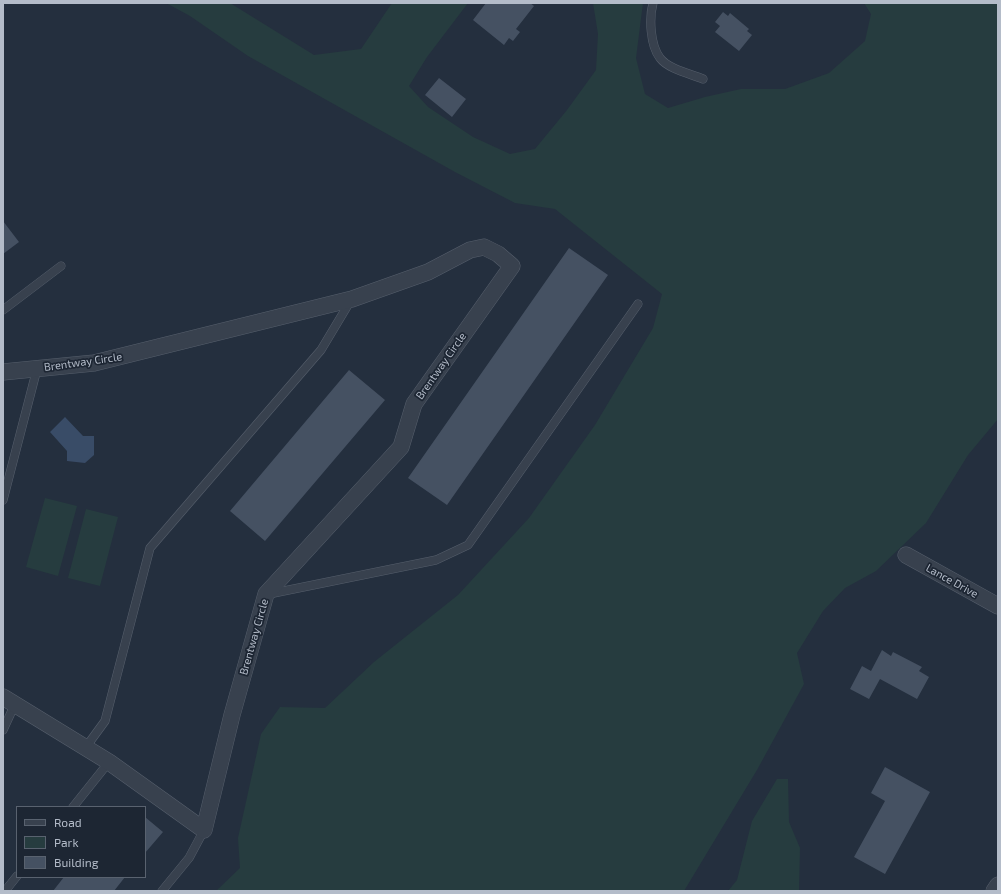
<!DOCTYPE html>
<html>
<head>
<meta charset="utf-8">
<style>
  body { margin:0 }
  #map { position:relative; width:1001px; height:894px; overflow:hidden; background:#242f3e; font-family:"Exo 2",sans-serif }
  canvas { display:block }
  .frame { position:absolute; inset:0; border:4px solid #b4bcc9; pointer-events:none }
  .legend { position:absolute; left:16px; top:806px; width:130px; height:72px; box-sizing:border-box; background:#1d2633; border:1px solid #59626f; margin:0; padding:5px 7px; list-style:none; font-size:12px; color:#b4bcc9 }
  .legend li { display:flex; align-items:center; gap:8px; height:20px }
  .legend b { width:20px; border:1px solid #59626f }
</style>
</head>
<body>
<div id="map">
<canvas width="1001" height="894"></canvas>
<div class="frame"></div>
<ul class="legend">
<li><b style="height:5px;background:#38414e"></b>Road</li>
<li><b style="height:11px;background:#263c3f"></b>Park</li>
<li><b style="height:11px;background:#455162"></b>Building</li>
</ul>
</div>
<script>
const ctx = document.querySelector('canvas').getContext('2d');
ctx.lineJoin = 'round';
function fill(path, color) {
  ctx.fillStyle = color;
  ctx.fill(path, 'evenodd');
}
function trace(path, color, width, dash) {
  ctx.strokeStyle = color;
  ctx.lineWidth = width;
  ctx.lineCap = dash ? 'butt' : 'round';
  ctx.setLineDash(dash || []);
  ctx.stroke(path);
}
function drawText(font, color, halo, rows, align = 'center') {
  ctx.font = font + ' "Exo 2",sans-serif';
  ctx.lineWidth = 3.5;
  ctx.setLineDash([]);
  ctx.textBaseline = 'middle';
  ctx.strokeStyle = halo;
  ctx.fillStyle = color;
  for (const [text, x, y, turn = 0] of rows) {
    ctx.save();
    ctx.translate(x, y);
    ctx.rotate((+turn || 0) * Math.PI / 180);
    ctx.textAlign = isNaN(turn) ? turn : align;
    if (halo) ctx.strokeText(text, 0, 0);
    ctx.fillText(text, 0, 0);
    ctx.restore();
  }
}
fill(new Path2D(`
  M166 3H230L314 55 361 49 392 3H468L427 57 409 86 428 107 473 137 510 154 535 149 567 110 596 70 598 34 593 3H643L636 58 645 94 668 108 705 97 741 89H785L829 73 865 41 871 14 864 3H998V419L968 455 926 523 876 571 845 588 823 611 797 653 804 684 757 770 684 891H216L240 868 238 838 261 734 280 707 325 708 374 662 458 595 529 518 595 425 653 328 662 294 555 209 515 203 455 172 248 56 190 16Z
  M45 498 77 506 58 576 26 567Z
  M86 509 118 517 100 586 68 578Z
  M777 779H788L789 822 800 848 799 891H728L737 880 752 821Z`), '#263c3f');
fill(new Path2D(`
  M65 417 83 436H94V455L85 463 67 461V451L50 432Z`), '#394c67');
fill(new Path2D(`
  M486 3H530L534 6 516 29 520 32 513 41 509 38 504 45 473 20Z
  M723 12 728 16 730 13 749 29 747 31 752 35 739 51 715 32 720 26 715 22Z
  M439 78 466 99 452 117 425 95Z
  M3 221 19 242 3 254Z
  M569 248 608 275 447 505 408 478Z
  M349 370 385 400 265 541 230 511Z
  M882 650 891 656 893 652 922 667 919 671 929 677 917 699 880 679 869 699 850 689 862 666 871 671Z
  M885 767 930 792 885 874 854 857 885 801 871 793Z
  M145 817 163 832 145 853Z
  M64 877H125L114 891H53Z`), '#455162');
const lane = new Path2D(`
  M653 3C649 18 650 45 660 58 668 69 691 74 703 79
  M3 310 61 266
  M3 500 37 369
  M269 594 436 560 468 545 638 304
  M3 730 15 704
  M86 747 105 721 150 548 321 350 351 300
  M73 807 109 762
  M5 891 17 876
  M162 891 189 858 204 830`);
const street = new Path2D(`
  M3 372 94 363 352 299 428 272 470 250 484 247 498 254 512 266 414 404 401 447 266 594 232 715 204 830 109 762 3 697
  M906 555 998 606
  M994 891 998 885`);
trace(lane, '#565f6c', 9);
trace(street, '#565f6c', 17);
trace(lane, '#38414e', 8);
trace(street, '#38414e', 16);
drawText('11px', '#b4bcc9', '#1d2633', [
  ["Brentway Circle",83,362,-8],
  ["Brentway Circle",441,366,-55],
  ["Lance Drive",952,581,29],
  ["Brentway Circle",254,637,-74]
]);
</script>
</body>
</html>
